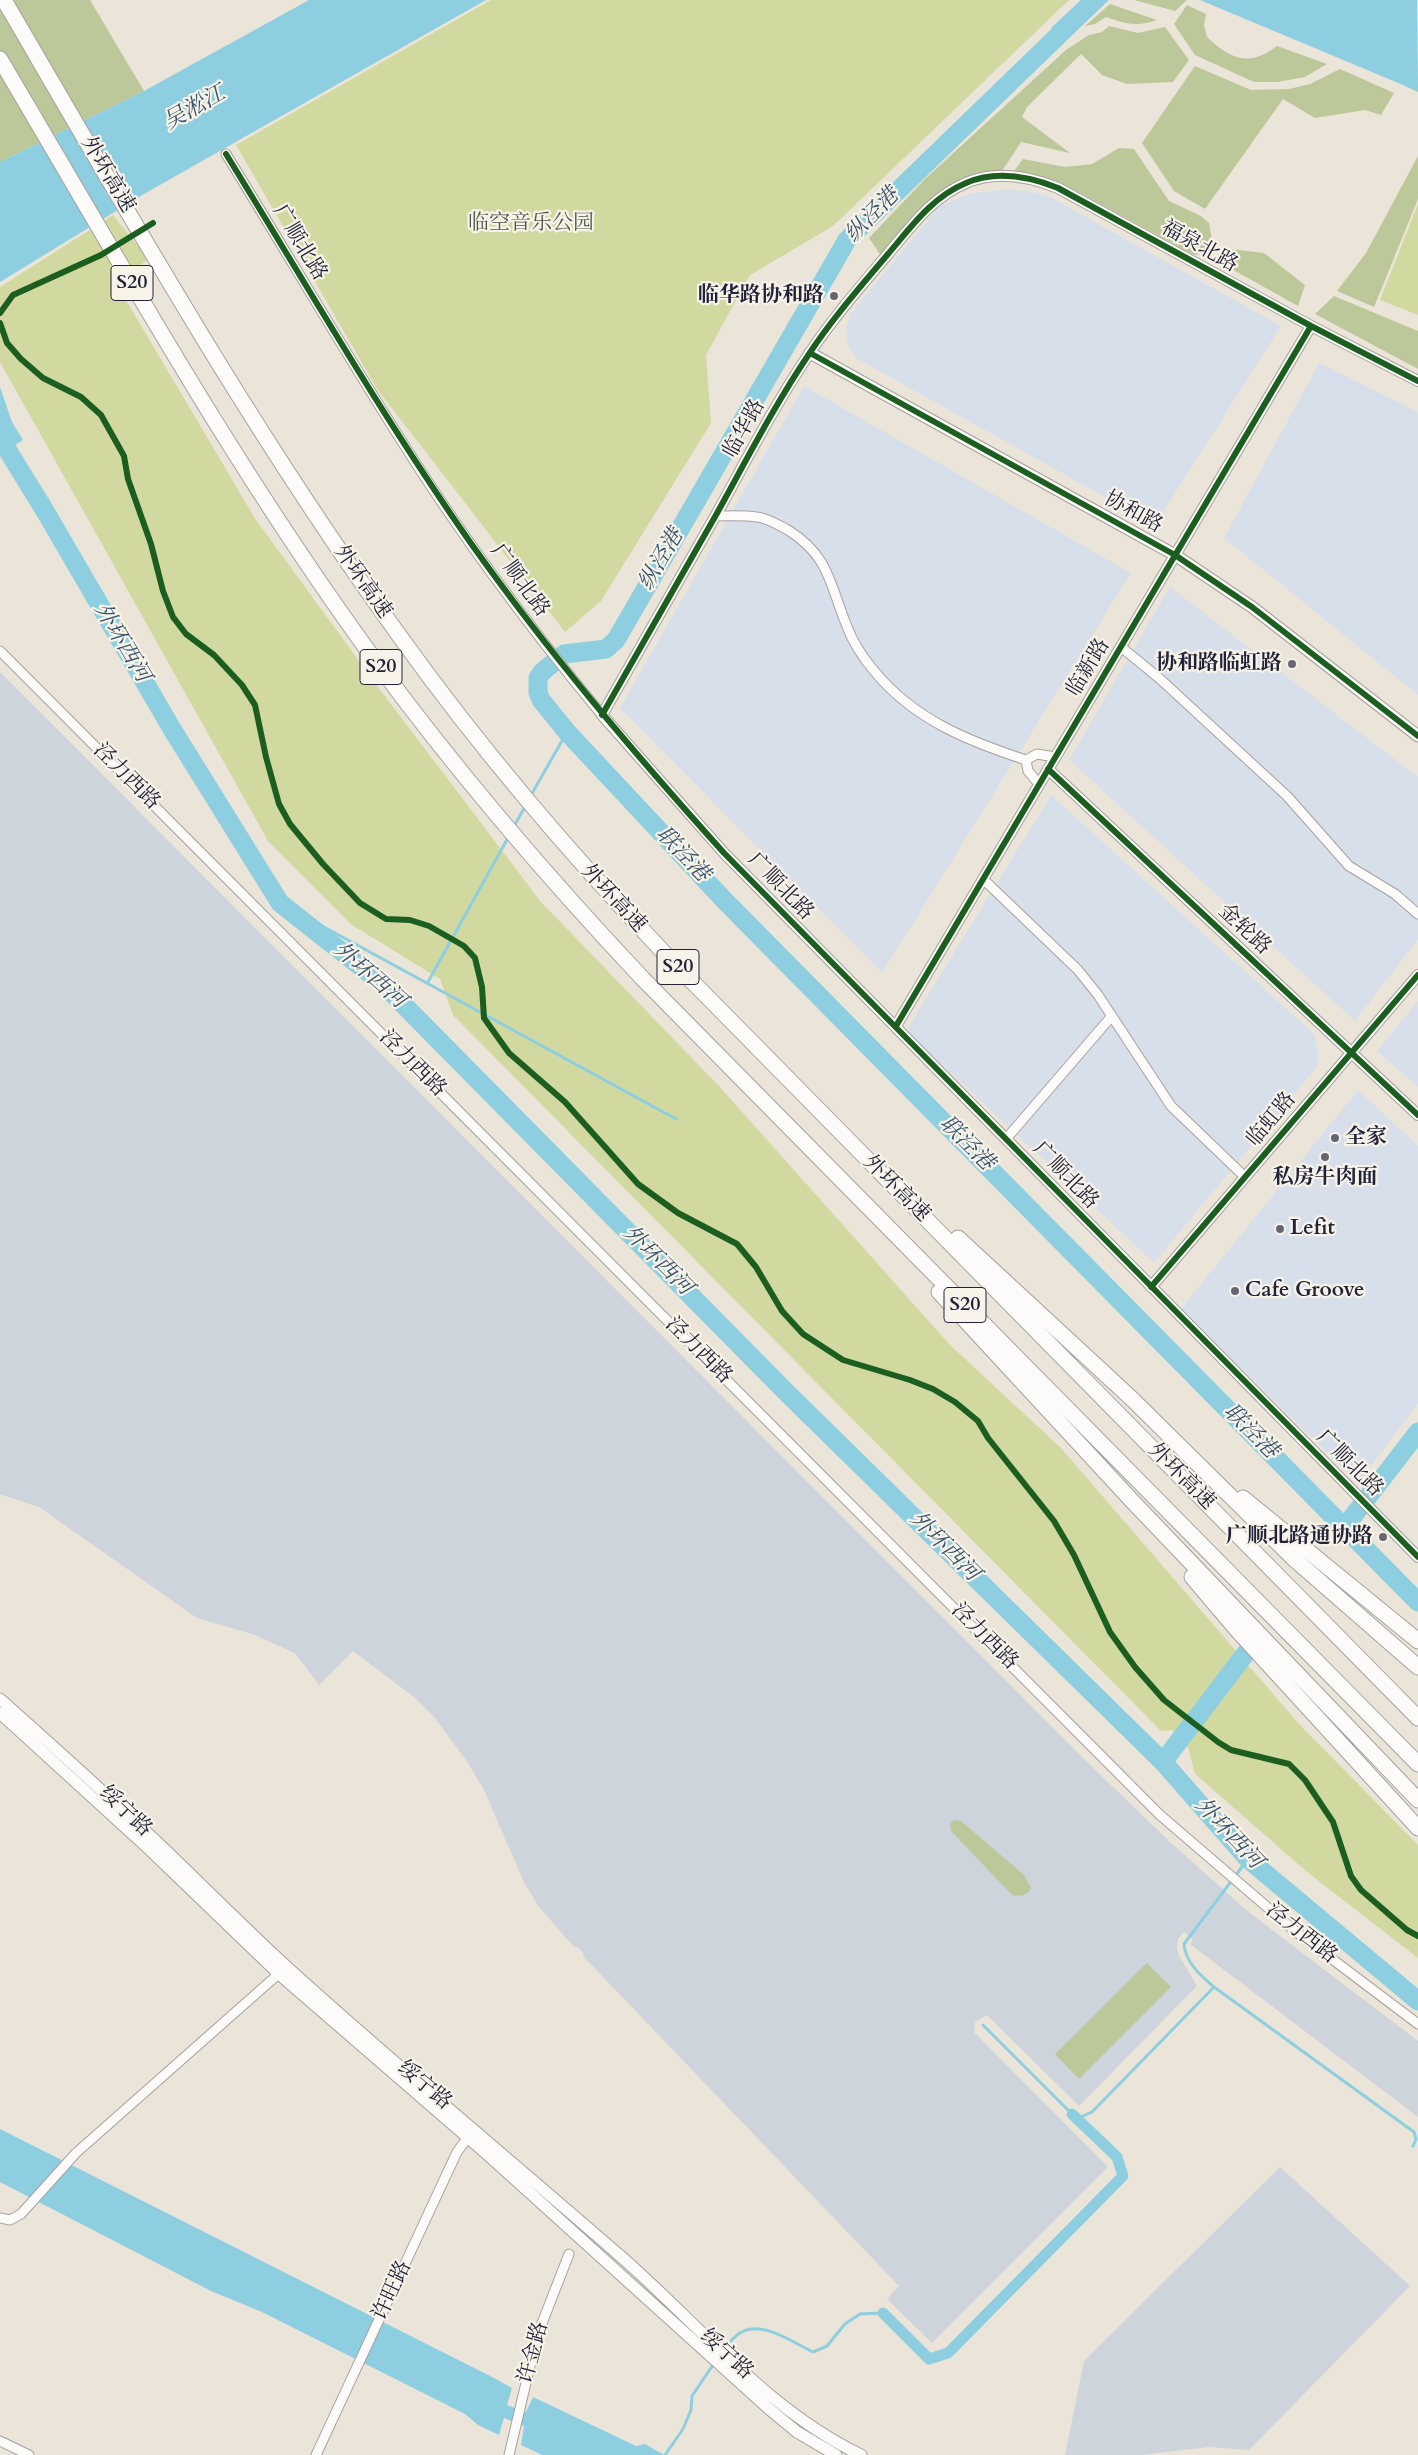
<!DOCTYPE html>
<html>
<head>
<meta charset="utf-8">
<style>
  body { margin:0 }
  canvas { display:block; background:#ebe4d8 }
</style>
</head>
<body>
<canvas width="1418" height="2455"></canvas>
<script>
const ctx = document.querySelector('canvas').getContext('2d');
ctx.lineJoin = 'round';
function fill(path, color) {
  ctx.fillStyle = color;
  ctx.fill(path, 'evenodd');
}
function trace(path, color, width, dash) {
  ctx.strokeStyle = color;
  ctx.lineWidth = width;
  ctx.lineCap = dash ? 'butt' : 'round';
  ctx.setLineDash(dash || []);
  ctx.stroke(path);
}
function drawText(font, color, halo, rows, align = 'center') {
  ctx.font = font + ' Cardo,"Noto Serif SC",serif';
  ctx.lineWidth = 4.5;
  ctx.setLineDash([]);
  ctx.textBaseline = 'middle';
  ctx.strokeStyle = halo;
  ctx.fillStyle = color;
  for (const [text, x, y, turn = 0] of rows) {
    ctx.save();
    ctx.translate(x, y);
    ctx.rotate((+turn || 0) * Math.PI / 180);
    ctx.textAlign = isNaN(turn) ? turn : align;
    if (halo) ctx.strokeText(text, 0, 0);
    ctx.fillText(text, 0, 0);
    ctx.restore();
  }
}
fill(new Path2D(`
  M1006 189 1029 191 1050 197 1281 326 1155 525 856 358 848 346 846 329 850 314 940 206 969 194Z
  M1319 363 1418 412V695L1224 538Z
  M804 386 1131 573 882 973 620 708Z
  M1170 587 1418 777V939L1355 1021 1069 760Z
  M1051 795 1315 1035 1319 1064 1154 1263 906 1031Z
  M1418 1001V1087L1377 1051Z
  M1358 1090 1418 1146V1403L1358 1483 1181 1309Z`), '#d7e0ea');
fill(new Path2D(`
  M0 672 1083 1758 1169 1841 1246 1910 1418 2041V2117L1190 1944 1193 1939 1184 1932 1178 1939 1177 1947 1179 1956 1197 1986 1079 2106 987 2015 975 2022 974 2032 1108 2167 932 2343 887 2299 899 2286 583 1956 584 1954 578 1947 575 1948 539 1907 525 1884 483 1788 466 1760 435 1718 414 1697 353 1651 319 1685 295 1653 252 1634 197 1618 39 1507 0 1494Z
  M1280 2167 1410 2286 1249 2450 1209 2447 1141 2455H1065L1084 2361Z`), '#cdd4db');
fill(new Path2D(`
  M491 0H1069L833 226 750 275 706 355 711 423 601 601 565 632 377 389 236 145Z
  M1418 204V315L1380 300Z
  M113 215 148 259 117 285 256 520 381 691 541 902 719 1086 950 1345 1061 1448 1299 1724 1418 1845V1958L1307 1872 1195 1774 1188 1747 1172 1730 1161 1731 453 1015 440 979 352 925 268 841 0 362V287Z`), '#d2d9a0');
fill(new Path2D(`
  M0 0H90L144 91 0 162Z
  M1134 0H1187L1175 11Z
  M1110 4 1157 20C1138 27 1125 24 1106 17L1095 24 1085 26Z
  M1187 5 1206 14 1204 25 1207 37C1231 60 1250 67 1277 46L1327 64 1305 77 1277 82H1254L1195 55 1174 24Z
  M1109 26 1138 33 1165 27 1189 60 1173 82 1127 84 1102 75 1081 54 1027 107 1022 117 1070 153 1021 142 1002 171 971 175 942 193 881 256 869 238 926 178 1066 50 1089 35 1102 32Z
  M1195 66 1251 90 1289 89 1310 84 1340 69 1394 93 1381 115 1365 110 1315 118 1283 99 1205 209 1174 191 1142 143Z
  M1119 148 1134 149 1169 201 1201 216 1209 223 1212 241C1207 250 1204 254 1194 255L1065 185 1014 171 1023 159 1065 167 1092 164Z
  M1418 156V199L1374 307 1337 291 1366 253Z
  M1230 249 1264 253 1305 285 1298 306 1221 263Z
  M1334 296 1418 331V369L1315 314Z
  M954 1820 961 1821 1024 1875 1031 1888C1026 1897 1021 1896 1012 1895L951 1831 950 1824Z
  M1147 1963 1171 1987 1079 2079 1055 2054Z`), '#bcc899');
fill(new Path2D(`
  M309 0H486L144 194 0 282V162L144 91Z
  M1081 0H1109L1064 42 1051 28Z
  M1200 0H1417L1418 92 1403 85Z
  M0 387 12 422 23 440 0 454Z
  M0 2129 496 2379 512 2388 507 2405 526 2412 533 2397 636 2446 645 2444 664 2455H542L521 2445 524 2426 504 2418 499 2435 478 2425 465 2414 262 2312 211 2291 0 2182Z`), '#8dcfe0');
trace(new Path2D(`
  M530 797 567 732
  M513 828 526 805
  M280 903 676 1119
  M428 982 509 836
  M1248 1859 1184 1944C1185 1962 1201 1976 1214 1987L1414 2132 1416 2139 1413 2146
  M983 2025 1072 2114 1081 2117 1092 2112 1214 1987
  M723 2351C727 2346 731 2340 736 2336 757 2316 792 2342 813 2352L827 2346 845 2324 860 2314 883 2313
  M665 2455 683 2429 691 2410 692 2396 715 2362`), '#8dcfe0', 3);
trace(new Path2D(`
  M883 2313 929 2359 948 2353 1123 2176 1117 2157 1072 2114`), '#8dcfe0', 11);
trace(new Path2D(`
  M1095 0 847 240 616 640 606 649 564 654 542 672 538 678V692L541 700 567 732 725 901 1418 1602
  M0 438 45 511 172 729 280 903 384 985 786 1392 1163 1762 1248 1859 1418 2001
  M1344 1528 1418 1432
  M1163 1762 1246 1653`), '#8dcfe0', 19);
const minor = new Path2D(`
  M226 154C284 248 340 344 399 437 460 534 529 627 602 715
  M715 516C729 516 743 515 757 517 768 518 778 525 788 530 829 556 829 582 846 624 852 641 863 658 875 672 915 720 968 741 1026 760
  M1121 647 1159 678 1287 796 1349 866 1395 894 1418 914
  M0 651 1160 1815 1295 1931 1418 2024
  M1039 784 1028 771 1026 760 1037 754 1055 757
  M983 879 1078 970 1098 995 1171 1106 1245 1177
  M1006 1139 1111 1017
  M0 2218 10 2220 21 2214 76 2153 283 1970
  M0 2441 29 2455
  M316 2455 457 2152 471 2133
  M509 2455 537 2336 569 2254`);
const tertiary = new Path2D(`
  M1418 381 1311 326 1058 188C1028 176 996 170 966 183 932 197 911 227 888 254 861 286 832 319 809 354 774 406 746 461 716 515 678 582 640 648 602 715L724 853 1418 1557
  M1048 769 1418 1115
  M896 1026 1311 326
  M1151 1287 1418 975`);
const secondary = new Path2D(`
  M810 353 1175 555 1252 607 1418 736
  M0 1699C53 1746 106 1794 158 1843 201 1884 243 1927 287 1967 395 2065 508 2158 618 2254 698 2323 765 2409 861 2455
  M0 1713 149 1849 279 1974 487 2154 768 2408 797 2432 836 2455`);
const motorway = new Path2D(`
  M4 0C130 216 254 435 401 638 482 751 572 856 668 957L1418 1718
  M0 59C120 262 235 469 374 659 457 772 547 877 643 979L1418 1764
  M958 1238 1131 1398 1293 1558 1418 1667
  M939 1292 1134 1503 1418 1800
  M1243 1498 1418 1641
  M1192 1577 1237 1630 1418 1828`);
trace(minor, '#a5a19d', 11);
trace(tertiary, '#a5a19d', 12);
trace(secondary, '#a5a19d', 13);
trace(motorway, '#a5a19d', 17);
trace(minor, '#fcfbf9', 9);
trace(tertiary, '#fcfbf9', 10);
trace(secondary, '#fcfbf9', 11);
trace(motorway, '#fcfbf9', 15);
trace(new Path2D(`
  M226 154C306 284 382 416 470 542 548 652 634 753 724 853L1418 1557
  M0 313 13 295 101 255 153 223
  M0 323 7 343 21 359 43 378 81 397 101 415 124 456 128 479 151 544 163 591 173 617 186 634 214 655 242 685 255 705 266 757 279 804 290 824 323 864 360 903 386 919 410 920 429 926 464 946 475 958 482 987 484 1018 509 1053 565 1102 638 1184 678 1213 737 1244 756 1267 782 1311 803 1334 843 1360 910 1380 933 1389 955 1402 978 1421 988 1438 1054 1521 1074 1555 1110 1632 1135 1667 1164 1700 1218 1742 1231 1750 1289 1764 1305 1780 1333 1822 1351 1876 1361 1890 1407 1930 1418 1936
  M810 353 1175 555 1252 607 1418 736
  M602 715C640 648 678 582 716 515 746 461 774 406 809 354 832 319 861 286 888 254 911 227 932 197 966 183 996 170 1028 176 1058 188L1311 326 1418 381
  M1048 769 1418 1115
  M896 1026 1311 326
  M1151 1287 1418 975`), '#1b5e20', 6);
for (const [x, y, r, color] of [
  [834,296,5,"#686672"],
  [1292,664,5,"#686672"],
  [1335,1138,5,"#686672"],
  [1325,1157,5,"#686672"],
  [1280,1229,5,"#686672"],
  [1235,1291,5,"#686672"],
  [1383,1537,5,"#686672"]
]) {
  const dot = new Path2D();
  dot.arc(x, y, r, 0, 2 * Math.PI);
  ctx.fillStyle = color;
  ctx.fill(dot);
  trace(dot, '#f7f3e8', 2);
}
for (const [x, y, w] of [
  [132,283,42],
  [381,667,42],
  [678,967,42],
  [965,1305,42]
]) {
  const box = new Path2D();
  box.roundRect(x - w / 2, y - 17.5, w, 35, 4);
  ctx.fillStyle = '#f7f3e8';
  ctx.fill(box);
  trace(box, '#22223b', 1);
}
drawText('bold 20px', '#22223b', null, [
  ["S20",132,283],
  ["S20",381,667],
  ["S20",678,967],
  ["S20",965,1305]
]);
drawText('21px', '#22223b', '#f7f3e8', [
  ["外环高速",107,175,59],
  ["广顺北路",299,243,59],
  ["福泉北路",1199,247,29],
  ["临华路",745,429,-61],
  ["协和路",1133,513,29],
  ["广顺北路",519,581,54],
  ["外环高速",362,582,55],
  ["临新路",1089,668,-59],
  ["泾力西路",126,777,45],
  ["广顺北路",780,887,46],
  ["外环高速",613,899,47],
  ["金轮路",1244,930,43],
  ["泾力西路",412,1064,45],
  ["临虹路",1272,1120,-50],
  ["广顺北路",1065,1176,46],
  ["外环高速",896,1189,45],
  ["泾力西路",698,1351,45],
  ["广顺北路",1349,1464,45],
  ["外环高速",1181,1477,45],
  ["泾力西路",984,1637,45],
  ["绥宁路",125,1812,43],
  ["泾力西路",1301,1934,38],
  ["绥宁路",424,2086,40],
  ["许旺路",393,2291,-65],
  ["许金路",534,2353,-75],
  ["绥宁路",726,2355,42]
]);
drawText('21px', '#50564c', '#f7f3e8', [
  ["临空音乐公园",531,224]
]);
drawText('bold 21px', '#22223b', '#f7f3e8', [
  ["临华路协和路",824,296],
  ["协和路临虹路",1282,664],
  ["全家",1345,1138,"left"],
  ["私房牛肉面",1325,1178,"center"],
  ["Lefit",1290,1229,"left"],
  ["Cafe Groove",1245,1291,"left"],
  ["广顺北路通协路",1373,1537]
], 'right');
drawText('italic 22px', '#36536d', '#f7f3e8', [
  ["吴淞江",195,109,-29],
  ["纵泾港",873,216,-46],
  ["纵泾港",662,560,-60],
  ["外环西河",121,643,59],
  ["联泾港",682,855,46],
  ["外环西河",369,976,41],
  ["联泾港",966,1144,45],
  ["外环西河",657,1261,45],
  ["联泾港",1250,1432,45],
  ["外环西河",944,1547,45],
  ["外环西河",1228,1834,47]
]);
</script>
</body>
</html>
